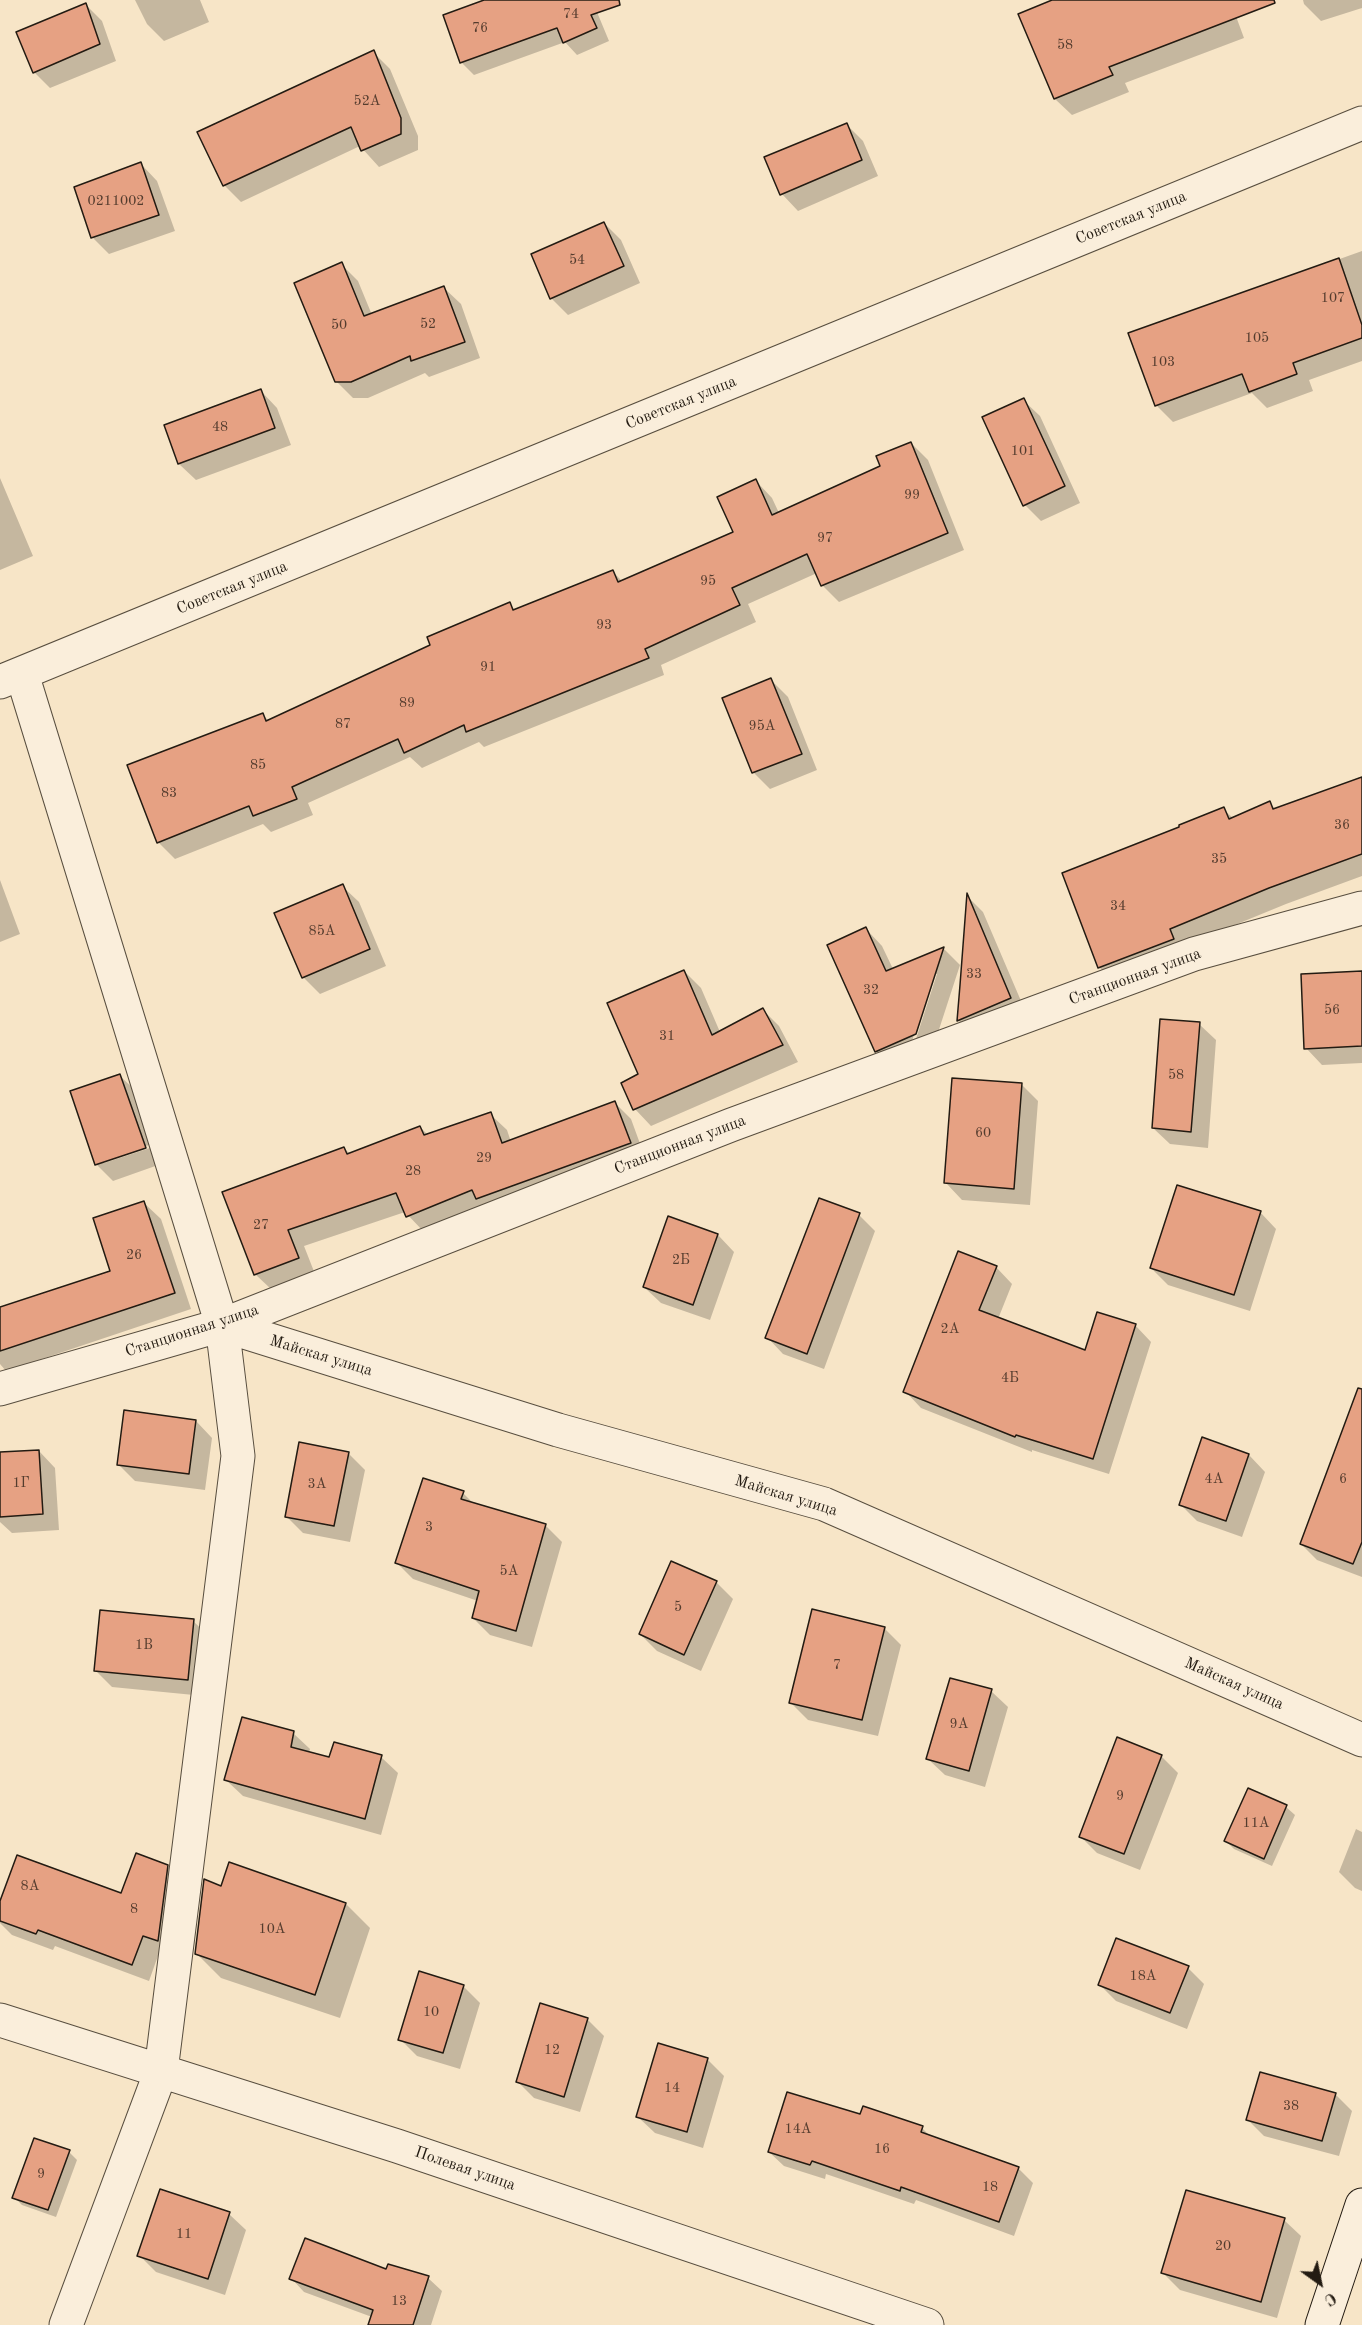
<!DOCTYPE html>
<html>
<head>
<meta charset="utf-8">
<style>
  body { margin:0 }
  #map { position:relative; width:1362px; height:2325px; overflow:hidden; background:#f7e5c7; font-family:"Old Standard TT",serif }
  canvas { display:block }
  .north { position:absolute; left:1290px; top:2253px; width:60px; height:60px; -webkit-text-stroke:4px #faeedb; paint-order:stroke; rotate:147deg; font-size:16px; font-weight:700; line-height:24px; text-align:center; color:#231b12 }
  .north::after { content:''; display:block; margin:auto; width:21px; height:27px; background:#231b12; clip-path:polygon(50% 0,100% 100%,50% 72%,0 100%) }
</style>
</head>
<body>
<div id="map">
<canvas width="1362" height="2325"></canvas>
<div class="north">С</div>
</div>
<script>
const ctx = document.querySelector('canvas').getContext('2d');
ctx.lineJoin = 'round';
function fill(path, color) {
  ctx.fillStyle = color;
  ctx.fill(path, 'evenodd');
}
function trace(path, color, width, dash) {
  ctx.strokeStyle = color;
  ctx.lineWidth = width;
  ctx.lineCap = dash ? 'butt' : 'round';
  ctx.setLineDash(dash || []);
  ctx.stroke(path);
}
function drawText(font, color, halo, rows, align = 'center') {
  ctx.font = font + ' "Old Standard TT",serif';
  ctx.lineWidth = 4.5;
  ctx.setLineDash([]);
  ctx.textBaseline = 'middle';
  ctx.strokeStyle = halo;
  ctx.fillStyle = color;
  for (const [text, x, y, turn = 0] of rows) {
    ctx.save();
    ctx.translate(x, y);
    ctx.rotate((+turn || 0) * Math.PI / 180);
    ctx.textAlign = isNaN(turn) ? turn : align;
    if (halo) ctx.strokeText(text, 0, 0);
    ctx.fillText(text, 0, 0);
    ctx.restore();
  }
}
fill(new Path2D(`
  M135 0H200L209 22 164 41 147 24Z
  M486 0H592L609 41 577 55 565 42 474 75 461 62Z
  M1056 0H1230L1244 38 1125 83 1129 92 1072 115 1055 99 1020 15Z
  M1303 0H1362V8L1321 21 1304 4Z
  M85 4 102 21 116 61 50 88 34 72Z
  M373 52 390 69 418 136V150L379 167 360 146 241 202 224 185Z
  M846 124 863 141 878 176 798 211 782 194 766 157Z
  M141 164 157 181 175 231 109 254 93 238 75 188Z
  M604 223 621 240 640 283 568 315 551 298Z
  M1362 251V361L1309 380 1313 391 1267 408 1252 393 1173 422 1156 405 1130 334Z
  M341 264 358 281 372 315 444 288 461 304 480 358 429 377 425 373 368 398H353L336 381Z
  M261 391 277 408 291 445 196 480 179 464 166 426Z
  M1023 400 1040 416 1080 503 1041 521 1025 505Z
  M911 443 928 460 964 550 839 602 823 586 817 573 748 604 756 622 661 665 664 675 484 747 479 742 422 768 410 757 308 803 313 815 271 832 263 824 175 859 158 842 263 715 269 721 432 645 509 604 516 611 613 572 622 581 735 533 756 481 772 498 779 513 882 467Z
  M0 478 33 556 0 570Z
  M771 680 788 697 817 770 770 789 753 772Z
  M1362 779V876L1286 904 1186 945 1116 984 1099 967 1181 828 1223 809 1233 818 1270 803 1276 810Z
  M0 880 20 934 0 942Z
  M342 886 359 902 386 966 320 994 303 977Z
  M968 897 983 912 1027 1015 975 1037 958 1020Z
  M866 929 882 946 893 969 943 948 960 965 932 1051 893 1068 876 1051ZM934 974H937L915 1042 912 1041Z
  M684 971 701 988 720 1032 763 1010 779 1026 798 1062 651 1126 635 1109 639 1075Z
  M1362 973V1063L1322 1065 1306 1048Z
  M1199 1024 1216 1040 1208 1148 1170 1144 1153 1128Z
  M120 1076 137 1092 161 1164 113 1181 96 1164ZM152 1144 153 1147 104 1163V1160Z
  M1022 1085 1038 1101 1030 1205 962 1200 946 1183Z
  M615 1103 631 1119 646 1160 424 1232 405 1212 304 1246 315 1274 272 1290 255 1274 344 1148 350 1154 420 1127 428 1135 490 1114 507 1130 511 1142Z
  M144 1203 161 1219 191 1309 6 1371 0 1364V1308L112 1272Z
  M1260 1212 1276 1229 1250 1311 1168 1285 1151 1268Z
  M859 1215 875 1231 824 1369 783 1354 767 1337Z
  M718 1235 734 1252 710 1320 661 1303 644 1287Z
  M996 1267 1012 1284 998 1319 1086 1352 1135 1325 1151 1342 1109 1474 1032 1450V1452L921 1408 905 1391Z
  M1362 1418V1577L1317 1560 1301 1544Z
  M196 1421 212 1438 205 1490 135 1481 119 1465Z
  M1203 1439 1249 1455 1265 1472 1242 1537 1197 1521 1180 1504Z
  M39 1451 55 1468 59 1530 12 1533 0 1522V1454Z
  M348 1453 365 1470 350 1542 303 1533 286 1516Z
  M463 1493 475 1505 546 1526 562 1542 532 1647 490 1635 473 1618 478 1601 413 1579 396 1562Z
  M716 1582 733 1599 701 1671 657 1651 640 1634Z
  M193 1621 210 1637 204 1696 112 1687 95 1670Z
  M884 1628 901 1645 878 1736 808 1720 791 1703Z
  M991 1691 1008 1707 985 1787 945 1775 928 1759Z
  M293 1733 310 1749 309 1753 330 1759 381 1757 398 1773 381 1835 243 1796 226 1780Z
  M1161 1756 1178 1773 1140 1870 1097 1853 1080 1836Z
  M1249 1790 1286 1807 1295 1815 1272 1866 1234 1849 1226 1841Z
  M1356 1829 1362 1832V1891L1355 1888 1339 1872Z
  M167 1866 184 1883 149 1981 55 1946 53 1950 12 1935 0 1923V1906L122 1895Z
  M222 1888 346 1904 370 1928 340 2018 221 1978 196 1953Z
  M1188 1968 1204 1984 1187 2029 1116 2001 1099 1984Z
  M463 1986 480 2003 460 2069 417 2056 400 2039Z
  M587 2019 604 2036 580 2112 534 2098 518 2082Z
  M707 2059 724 2076 703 2148 655 2133 638 2117Z
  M1335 2094 1352 2111 1339 2156 1264 2136 1247 2119Z
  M861 2116 922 2128 932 2138 1018 2168 1033 2183 1014 2236 916 2200 914 2204 826 2174 825 2179 784 2166 769 2152Z
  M69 2152 77 2160 56 2217 22 2205 14 2197Z
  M229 2214 246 2230 225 2295 156 2272 139 2255Z
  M1284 2220 1301 2236 1277 2318 1180 2290 1163 2273Z
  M387 2271 428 2278 442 2291 431 2325H370L372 2317 304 2292 291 2278Z`), '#0003');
const building = new Path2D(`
  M484 0H619L620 5 591 15 597 28 563 43 557 28 460 63 443 15Z
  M1052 0H1274L1275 3 1109 67 1113 75 1054 99 1018 14Z
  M86 3 100 44 33 73 16 32Z
  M374 50 401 118V134L361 151 351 127 223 186 197 132Z
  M847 123 862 160 780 195 764 157Z
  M141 162 159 215 91 238 74 187Z
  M604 222 624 266 550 299 531 254Z
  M1339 258 1362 325V338L1293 363 1297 374 1249 392 1242 374 1155 406 1128 333Z
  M342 262 364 316 444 286 465 342 411 361 410 356 351 382H335L294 283Z
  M261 389 275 428 178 464 164 425Z
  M1024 398 1065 486 1023 506 982 417Z
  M911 442 948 533 821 586 807 554 732 588 740 605 645 649 649 658 466 732 464 725 404 753 398 739 292 787 297 799 253 816 249 806 157 843 127 765 263 713 266 721 430 645 427 637 510 602 513 610 613 570 618 582 733 532 717 497 756 479 772 515 880 466 876 456Z
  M771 678 802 754 752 773 722 698Z
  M1362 777V854L1269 888 1170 929 1174 939 1098 968 1062 873 1179 827V825L1224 807 1229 819 1270 801 1273 809Z
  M343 884 370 949 302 978 274 913Z
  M967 893 1011 998 957 1021 960 985Z
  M866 927 886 971 944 947 916 1034 875 1052 827 945Z
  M684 970 712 1035 763 1008 783 1045 633 1110 621 1083 638 1074 607 1003Z
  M1362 971V1046L1304 1049 1301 974Z
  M1160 1019 1200 1022 1191 1132 1152 1128Z
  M120 1074 146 1148 95 1165 70 1091Z
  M952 1078 1022 1083 1014 1189 944 1183Z
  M615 1101 631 1143 476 1199 472 1190 406 1217 396 1193 288 1230 299 1258 254 1275 222 1192 344 1147 347 1154 420 1126 424 1135 491 1112 502 1143Z
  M1177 1185 1261 1211 1234 1295 1150 1268Z
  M819 1198 860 1213 807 1354 765 1338Z
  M144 1201 175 1293 0 1351V1307L110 1271 93 1218Z
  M668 1216 718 1234 693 1305 643 1287Z
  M958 1251 997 1266 979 1310 1085 1350 1097 1312 1136 1324 1093 1459 1016 1435 1015 1437 903 1392Z
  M1358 1388 1362 1389V1542L1353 1564 1300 1544Z
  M124 1410 196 1420 189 1474 117 1465Z
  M1202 1437 1249 1454 1226 1521 1179 1505Z
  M299 1442 349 1452 334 1526 285 1517Z
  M39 1450 43 1514 0 1517V1452Z
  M423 1478 464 1491 461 1499 546 1524 516 1631 472 1618 479 1591 395 1563Z
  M671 1561 717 1581 684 1655 639 1634Z
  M812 1609 885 1627 862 1720 789 1703Z
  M100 1610 194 1619 188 1680 94 1671Z
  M950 1678 992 1689 969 1771 926 1759Z
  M242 1717 294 1731 291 1747 329 1757 334 1742 382 1755 365 1819 224 1780Z
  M1117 1737 1162 1755 1124 1854 1079 1837Z
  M1248 1788 1287 1805 1264 1859 1224 1841Z
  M136 1853 168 1865 158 1941 143 1936 132 1965 38 1930 36 1934 0 1921V1901L17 1855 121 1893Z
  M229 1862 346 1903 315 1995 195 1954 204 1879 221 1886Z
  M1116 1938 1189 1966 1170 2013 1098 1985Z
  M419 1971 464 1985 443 2053 398 2040Z
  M540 2003 588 2018 564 2097 516 2082Z
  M658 2043 708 2058 687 2132 636 2117Z
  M1260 2072 1336 2093 1322 2141 1246 2120Z
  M787 2092 860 2114 863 2106 923 2126 921 2132 1019 2167 999 2222 901 2187 900 2191 812 2161 810 2165 768 2152Z
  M34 2138 70 2150 48 2210 12 2198Z
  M160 2189 230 2212 208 2279 137 2256Z
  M1186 2190 1285 2218 1261 2302 1161 2273Z
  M305 2238 386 2269 388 2264 429 2276 413 2325H368L373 2310 289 2279Z`);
fill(building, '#e6a183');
trace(building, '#231b12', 1.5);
const minor = new Path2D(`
  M22 674 222 1325 238 1456 161 2071 66 2325
  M0 682 1362 123
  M222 1325 558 1430 824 1504 1362 1740
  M0 1389 222 1325 731 1125 1194 954 1362 908
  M0 2020 397 2146 927 2325`);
const secondary = new Path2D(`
  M1322 2325 1362 2205`);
trace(minor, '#584e3f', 35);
trace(secondary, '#231b12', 35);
trace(minor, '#faeedb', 33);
trace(secondary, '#faeedb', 33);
drawText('14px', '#543c2e', null, [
  ["74",571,14],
  ["76",480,28],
  ["58",1065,45],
  ["52А",367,101],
  ["0211002",116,201],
  ["54",577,260],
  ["107",1333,298],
  ["52",428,324],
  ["50",339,325],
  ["105",1257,338],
  ["103",1163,362],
  ["48",220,427],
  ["101",1023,451],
  ["99",912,495],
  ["97",825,538],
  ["95",708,581],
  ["93",604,625],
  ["91",488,667],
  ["89",407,703],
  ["87",343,724],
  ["95А",762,726],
  ["85",258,765],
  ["83",169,793],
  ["36",1342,825],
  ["35",1219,859],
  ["34",1118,906],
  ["85А",322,931],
  ["33",974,974],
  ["32",871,990],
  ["56",1332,1010],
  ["31",667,1036],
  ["58",1176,1075],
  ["60",983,1133],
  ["29",484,1158],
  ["28",413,1171],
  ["27",261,1225],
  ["26",134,1255],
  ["2Б",681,1260],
  ["2А",950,1329],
  ["4Б",1010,1378],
  ["4А",1214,1479],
  ["6",1343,1479],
  ["1Г",21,1483],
  ["3А",317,1484],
  ["3",429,1527],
  ["5А",509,1571],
  ["5",678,1607],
  ["1В",144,1645],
  ["7",837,1665],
  ["9А",959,1724],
  ["9",1120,1796],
  ["11А",1256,1823],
  ["8А",30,1886],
  ["8",134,1909],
  ["10А",272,1929],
  ["18А",1143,1976],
  ["10",431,2012],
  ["12",552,2050],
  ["14",672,2088],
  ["38",1291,2106],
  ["14А",798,2129],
  ["16",882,2149],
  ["9",41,2174],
  ["18",990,2187],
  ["11",184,2234],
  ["20",1223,2246],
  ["13",399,2301]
]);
drawText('16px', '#231b12', '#faeedb', [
  ["Советская улица",1131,218,-22],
  ["Советская улица",681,403,-22],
  ["Советская улица",232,588,-22],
  ["Станционная улица",1135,977,-20],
  ["Станционная улица",680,1145,-21],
  ["Станционная улица",192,1331,-18],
  ["Майская улица",321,1356,17],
  ["Майская улица",786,1496,17],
  ["Майская улица",1234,1684,24],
  ["Полевая улица",465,2169,19]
]);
</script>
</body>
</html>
